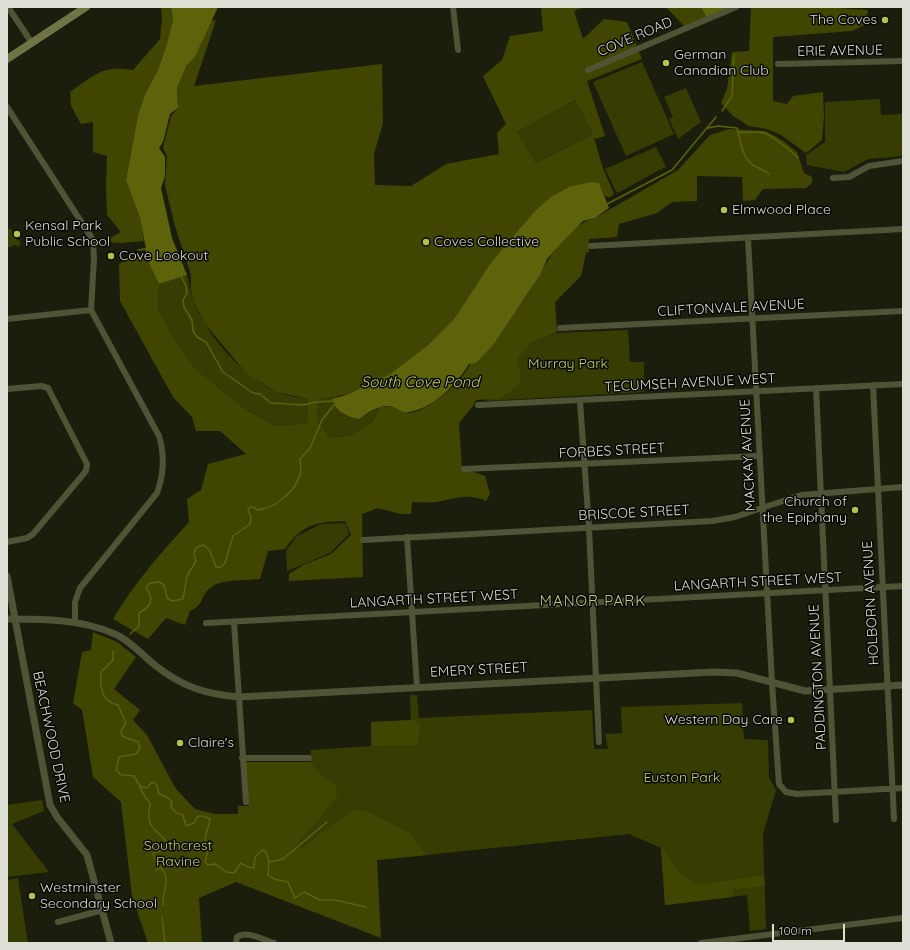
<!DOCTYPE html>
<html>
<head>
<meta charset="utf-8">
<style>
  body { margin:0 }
  #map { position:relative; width:910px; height:950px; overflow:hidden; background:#1c1e0d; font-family:Quicksand,sans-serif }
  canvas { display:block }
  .frame { position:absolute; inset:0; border:8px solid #dddfd4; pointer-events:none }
  .scale { position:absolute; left:772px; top:924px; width:73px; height:18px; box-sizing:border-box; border:2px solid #dddfd4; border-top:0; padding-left:5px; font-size:12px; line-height:14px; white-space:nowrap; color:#dddfd4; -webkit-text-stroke:3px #070703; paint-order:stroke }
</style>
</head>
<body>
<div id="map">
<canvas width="910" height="950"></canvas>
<div class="frame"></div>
<div class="scale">100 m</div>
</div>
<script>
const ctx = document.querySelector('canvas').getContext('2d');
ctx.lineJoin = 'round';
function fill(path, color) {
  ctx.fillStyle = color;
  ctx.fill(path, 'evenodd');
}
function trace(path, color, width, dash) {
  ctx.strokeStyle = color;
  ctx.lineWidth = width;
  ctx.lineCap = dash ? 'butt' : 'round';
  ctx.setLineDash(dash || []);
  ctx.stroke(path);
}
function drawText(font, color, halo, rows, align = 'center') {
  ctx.font = font + ' Quicksand,sans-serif';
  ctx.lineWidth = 3;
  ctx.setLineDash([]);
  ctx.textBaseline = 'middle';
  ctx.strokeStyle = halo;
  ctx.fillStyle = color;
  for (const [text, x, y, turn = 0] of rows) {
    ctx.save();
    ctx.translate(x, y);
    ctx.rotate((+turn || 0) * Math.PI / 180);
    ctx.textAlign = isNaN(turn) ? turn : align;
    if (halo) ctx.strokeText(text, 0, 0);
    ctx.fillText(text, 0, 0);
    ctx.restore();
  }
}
fill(new Path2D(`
  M642 62 674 134 626 156 593 82Z
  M686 88 701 122 678 139 669 119 673 117 664 97Z
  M880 99 881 115 903 114V156L868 159 844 172 807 165 806 155 825 142V102Z
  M575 100 593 134 536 163 515 132Z
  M656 147 666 167C648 175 634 185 617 193L605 169Z
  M7 228 11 229 17 240 21 241 19 247 15 245 7 248Z
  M187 275C189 283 190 291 193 299 204 333 243 376 275 391 285 396 298 397 308 399L307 423 276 426 245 409 196 369 181 350 158 310 159 284Z
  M628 330 630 362H644V392L487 401 525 343 557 333Z
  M340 395 333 399 358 419 380 407 372 422 349 436 330 437 317 421 319 399Z
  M345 523 349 534 330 553 287 571 286 551 297 536 321 524Z
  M410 695H417L419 718 592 710 594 749H608L605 734 622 733 621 707 742 703 744 739 768 740 769 778 776 790 763 834 766 929 750 931 747 895 665 905 661 848 629 834 377 860 252 861 245 762H310L311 750 371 746V722L411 720Z
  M42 800 44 811 12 824 49 872 7 877V805Z
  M18 878 28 943H7V880Z`), '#373c02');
fill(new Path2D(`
  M161 7H171L173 20 166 47 157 72 145 94 138 115 126 180 140 218 144 241 121 243 103 242 121 232 107 215 106 185 107 156 93 152V122L81 124 71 106 70 92C95 75 101 65 133 70L160 39 162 18Z
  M541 7H585L574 11 583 39 604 19 627 22 642 59 587 81 605 136 596 139 594 137 602 166 614 194 609 198 604 195 599 183 534 212 492 261 454 319 428 345 390 375 375 380 349 394 319 399 317 421 330 437 349 436 372 422 380 407C384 407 389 406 392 407 398 408 402 413 409 413 426 411 451 391 461 378 467 370 472 361 479 353 495 334 513 316 527 295 546 267 560 228 595 218L678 170 710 135 729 129 766 131 782 140 797 152 804 173 812 177V183L806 188 763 189 755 200 743 201 742 177 697 176V201L672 202 657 213 619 224 617 237 589 239V252L586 253 581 276 555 302 557 332 530 343 517 359 521 373 519 385 499 399 476 400 473 406 459 423 462 468 485 476 490 494 486 501C470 493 454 498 437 502 429 503 420 502 412 502L411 514H400L378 508 362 514 363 577 289 581V574L303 565 331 554 351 535 345 521C315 522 303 524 285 549L268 551 260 579C245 581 218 578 208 590 199 599 205 604 190 611L185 625 166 618 148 639 113 619C134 583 161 553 189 522L187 499 201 490 208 464 246 454 220 431H196L192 417 173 397 120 301 119 264 132 257 145 255 159 284 158 310 181 350 196 369 245 409 276 426 307 423 308 399 276 392 247 374 205 324 193 300 191 289V275L175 226 165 185 167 156 163 148 171 116 178 108 177 88 187 65 195 57 211 21 216 20 194 86 382 64 383 123 374 154 375 185 411 186 446 164 499 154 497 133 506 124 483 76 502 60 510 36 543 31ZM575 100 593 134 536 163 516 132Z
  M666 7H701L707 18 685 27Z
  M751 7H823L868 10 866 24 852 31 773 37V101L787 104 793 96 823 92 824 116 822 140 806 153 781 135 767 129 749 126 733 116 721 103 727 89 732 52 749 51Z
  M93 632 117 642 136 657 114 689 140 710 133 720 147 735 176 789 195 809 215 814H238V806H249L245 762H310L322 776 336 785 337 797 294 848 299 850 355 809 369 812 409 833 427 855 377 860 381 938 236 882 199 898 202 943H148L132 896 121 802 93 777 82 710 73 703 82 652 91 650Z
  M411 720 420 722 418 745 372 746 371 722Z
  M661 847 678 872 697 885 764 875 765 886 733 889V897L665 905Z`), '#404502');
fill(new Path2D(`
  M171 7H218L195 57 187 65 177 88 178 108 170 114 163 142 159 148 165 157V176L161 188 172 238 187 275 159 284 145 255 146 249 140 218 126 180 138 115 145 94 157 72 166 47 173 20Z
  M701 7H731L707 18Z
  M591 182 599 183 609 208 595 218 583 221 564 240 547 259 540 275 493 345 476 363 469 364C456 385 435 407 410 412 403 414 399 409 393 407 381 403 368 413 359 419 346 416 336 412 332 399L349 394 375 380 389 375 428 345 454 319 492 261 534 212 551 197 569 187Z`), '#5c630a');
trace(new Path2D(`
  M722 111 732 96 734 55
  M708 128 718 126 737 128 738 132C747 133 756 131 764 133 770 134 794 153 798 158
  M738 132C741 143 743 161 755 166 761 169 764 170 769 174
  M607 204 672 170 716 117
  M138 250 146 249
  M181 276 186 286 187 293 183 300 184 307 192 320 193 331 197 337 206 342 223 372 253 393 260 394 271 403 303 405 316 402 333 401
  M130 634 139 626V613C151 606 155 600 146 588L150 583 159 582 164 585 167 598 172 601 183 599 187 576 196 561 194 554 196 548 203 545 209 549 216 567H221L225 563 233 536 250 524 251 517 248 510 250 507H254L257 510C274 509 295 492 300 475 302 471 300 464 300 459L310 448 322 420 334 405
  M113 651V660L101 672C100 687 101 702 118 705L126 723 121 731 122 736 138 742 140 748 136 754 119 757 116 770 121 775 134 776C140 785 142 795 150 803 150 808 148 814 149 819 151 832 166 835 169 848L153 853C154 863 161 865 165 874 169 882 162 896 163 905
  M140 786 147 788 152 782C159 784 157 789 159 794L168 798 172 802 171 807C175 812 177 814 183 815L186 826 194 823 197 817C202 815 205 816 210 819 209 827 204 836 205 843L210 844 205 862 208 865 216 864 226 872 234 873 241 863 247 867 254 868 255 857 262 850 266 852 269 862 268 875 274 879 288 882 295 898 304 892 320 900H335L366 907
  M269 862 283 859 327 822
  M156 871 160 867
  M162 917 165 943`), '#5c630a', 1.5);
trace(new Path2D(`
  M8 7 32 43
  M453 7 458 50
  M778 64 903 61
  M588 70 736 7
  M7 107 93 240 94 258 91 310
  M833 178 849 177 869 166 903 161
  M748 238 772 683 779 784 786 792 797 794 903 788
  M591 246 903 229
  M7 319 91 310
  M560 328 903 311
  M873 385 894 819
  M816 388 836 820
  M7 389 41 386 48 388 87 464 86 471 33 534 27 538 7 542
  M580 401 589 528 599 742
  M478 405 903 384
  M464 469 760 456
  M407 537 417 687
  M363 540 712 521 735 517 801 495 903 487
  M75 622V602L80 588 157 493C164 474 165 456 159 436L91 310
  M234 622 246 802
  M206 623 903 586
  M242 758H309
  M58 922 103 910
  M236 943 237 937C247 930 263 940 274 943
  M701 943 903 918`), '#505436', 6);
trace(new Path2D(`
  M7 576 50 805 57 817 87 855 111 943
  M7 619C43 619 81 619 115 634 131 641 142 655 156 666 183 687 205 694 239 697L714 672 737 673 805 691 903 685`), '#505436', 7);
trace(new Path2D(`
  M7 59 86 7`), '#6e7443', 8);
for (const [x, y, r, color] of [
  [885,20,4,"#b5c249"],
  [666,63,4,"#b5c249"],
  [724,210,4,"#b5c249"],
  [17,234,4,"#b5c249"],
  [426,242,4,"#b5c249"],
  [111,256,4,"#b5c249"],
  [855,510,4,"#b5c249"],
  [791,720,4,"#b5c249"],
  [180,743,4,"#b5c249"],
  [32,896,4,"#b5c249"]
]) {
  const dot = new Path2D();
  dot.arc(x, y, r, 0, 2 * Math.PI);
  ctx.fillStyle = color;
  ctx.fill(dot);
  trace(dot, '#070703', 1.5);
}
drawText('14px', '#dddfd4', '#070703', [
  ["The Coves",877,20,"right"],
  ["German",674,55],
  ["Canadian Club",674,71],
  ["Elmwood Place",732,210],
  ["Kensal Park",25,226],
  ["Public School",25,242],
  ["Coves Collective",434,242],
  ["Cove Lookout",119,256],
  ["Church of",847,502,"right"],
  ["the Epiphany",847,518,"right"],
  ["Western Day Care",783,720,"right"],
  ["Claire's",188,743],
  ["Westminster",40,888],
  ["Secondary School",40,904]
], 'left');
drawText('14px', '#dddfd4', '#070703', [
  ["COVE ROAD",635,37,-23],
  ["ERIE AVENUE",840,51,-1],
  ["CLIFTONVALE AVENUE",731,308,-3],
  ["TECUMSEH AVENUE WEST",690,383,-3],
  ["FORBES STREET",612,451,-3],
  ["MACKAY AVENUE",748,455,-93],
  ["BRISCOE STREET",634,513,-3],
  ["LANGARTH STREET WEST",758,582,-3],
  ["LANGARTH STREET WEST",434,599,-3],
  ["HOLBORN AVENUE",871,603,-93],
  ["EMERY STREET",479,670,-3],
  ["PADDINGTON AVENUE",818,677,-93],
  ["BEACHWOOD DRIVE",51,737,78]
]);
drawText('14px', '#c6d366', '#070703', [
  ["Murray Park",568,364],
  ["Euston Park",682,778],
  ["Southcrest",178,846],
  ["Ravine",178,862]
]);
drawText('italic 15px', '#c3cf63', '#070703', [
  ["South Cove Pond",420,382]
]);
ctx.letterSpacing = '1px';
drawText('15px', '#c5d083', '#070703', [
  ["MANOR PARK",593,601]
]);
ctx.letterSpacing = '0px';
</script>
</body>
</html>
